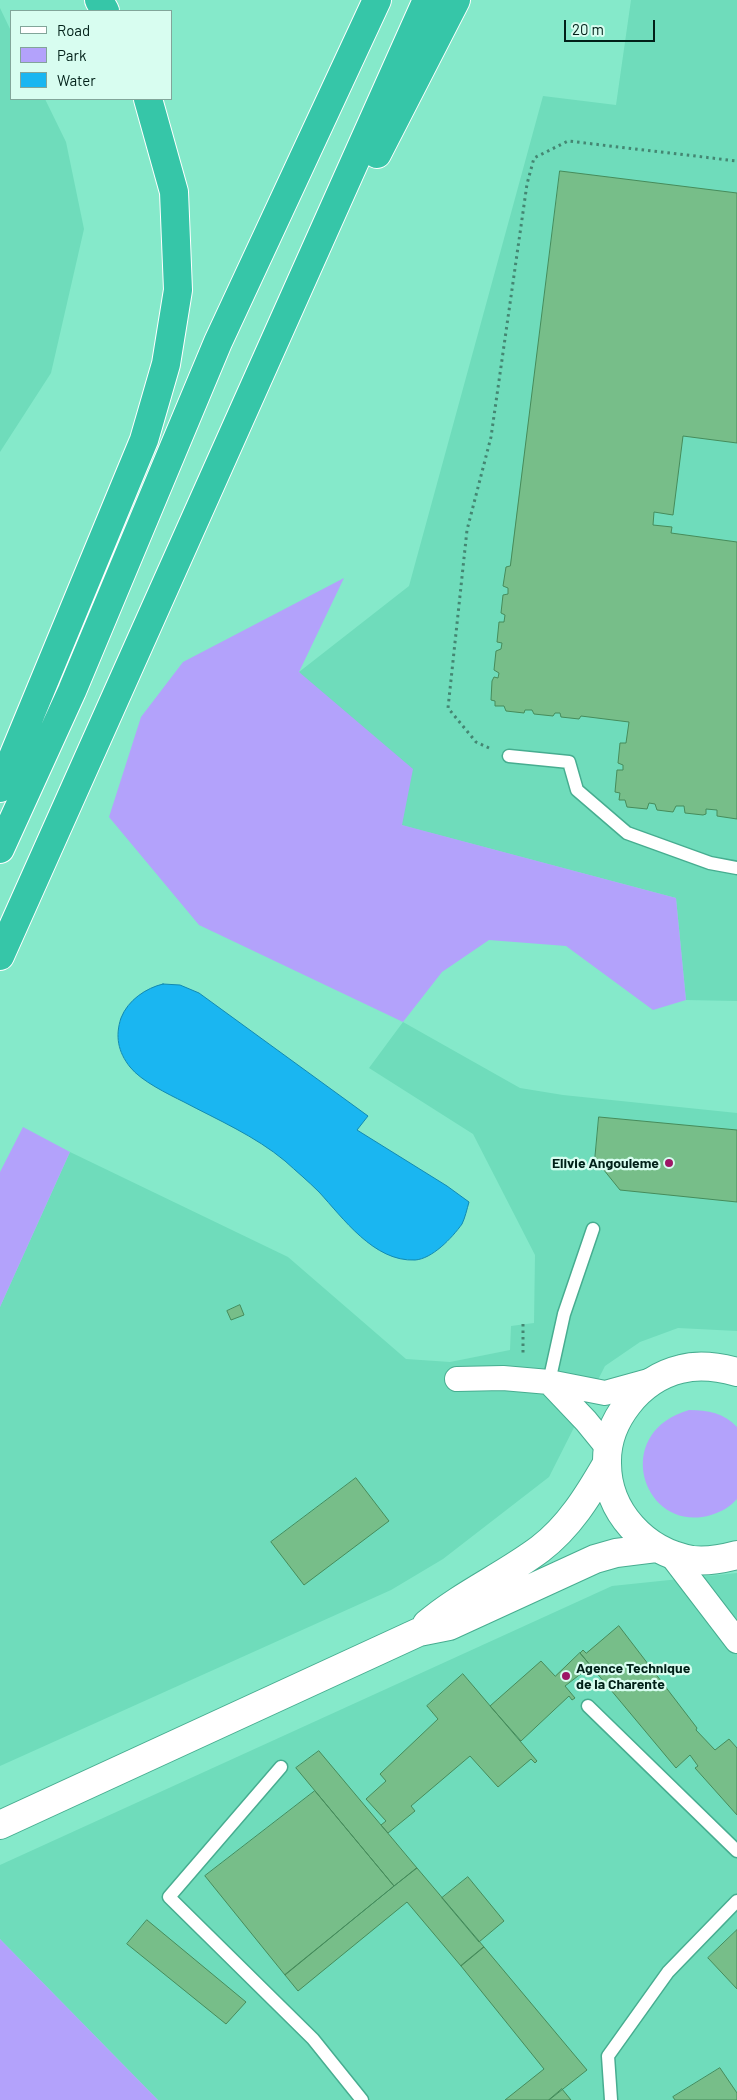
<!DOCTYPE html>
<html>
<head>
<meta charset="utf-8">
<style>
  body { margin:0 }
  #map { position:relative; width:737px; height:2100px; overflow:hidden; background:#85e9ca; font-family:Barlow,sans-serif }
  canvas { display:block }
  .legend { position:absolute; left:10px; top:10px; width:162px; height:90px; box-sizing:border-box; background:#d8fdf0; border:1px solid #82a59a; margin:0; padding:6px 9px; list-style:none; font-size:15px; color:#012018 }
  .legend li { display:flex; align-items:center; gap:10px; height:25px }
  .legend b { width:25px; border:1px solid #82a59a }
  .scale { position:absolute; left:564px; top:20px; width:91px; height:22px; box-sizing:border-box; border:2px solid #012018; border-top:0; padding-left:6px; font-size:15px; line-height:18px; white-space:nowrap; color:#012018; -webkit-text-stroke:4px #d8fdf0; paint-order:stroke }
</style>
</head>
<body>
<div id="map">
<canvas width="737" height="2100"></canvas>
<ul class="legend">
<li><b style="height:6px;background:#fff"></b>Road</li>
<li><b style="height:14px;background:#b3a2fb"></b>Park</li>
<li><b style="height:14px;background:#1ab6f1"></b>Water</li>
</ul>
<div class="scale">20 m</div>
</div>
<script>
const ctx = document.querySelector('canvas').getContext('2d');
ctx.lineJoin = 'round';
function fill(path, color) {
  ctx.fillStyle = color;
  ctx.fill(path, 'evenodd');
}
function trace(path, color, width, dash) {
  ctx.strokeStyle = color;
  ctx.lineWidth = width;
  ctx.lineCap = dash ? 'butt' : 'round';
  ctx.setLineDash(dash || []);
  ctx.stroke(path);
}
function drawText(font, color, halo, rows, align = 'center') {
  ctx.font = font + ' Barlow,sans-serif';
  ctx.lineWidth = 4.5;
  ctx.setLineDash([]);
  ctx.textBaseline = 'middle';
  ctx.strokeStyle = halo;
  ctx.fillStyle = color;
  for (const [text, x, y, turn = 0] of rows) {
    ctx.save();
    ctx.translate(x, y);
    ctx.rotate((+turn || 0) * Math.PI / 180);
    ctx.textAlign = isNaN(turn) ? turn : align;
    if (halo) ctx.strokeText(text, 0, 0);
    ctx.fillText(text, 0, 0);
    ctx.restore();
  }
}
fill(new Path2D(`
  M631 0H737V1001L686 1000 676 898 401 825 299 672 409 586 543 96 616 105Z
  M0 8 11 31V99H45L66 142 84 229 51 373 0 452Z
  M403 1022 520 1088 563 1095 737 1113V1331L678 1328 640 1342 605 1366 549 1477 443 1559 391 1590 0 1766V1307L70 1152 288 1257 406 1359 450 1362 510 1350 511 1326 534 1323 535 1255 473 1134 369 1068Z
  M737 1573V2100H158L0 1939V1865L612 1586Z`), '#6fdcbb');
fill(new Path2D(`
  M344 578 299 672 413 769 402 825 676 898 686 1000 653 1010 566 946 489 940 442 972 403 1022 199 925 109 817 141 717 183 662Z
  M23 1127 70 1152 0 1307V1172Z
  M689 1410C708 1410 724 1413 737 1427V1499C730 1507 721 1512 711 1515 644 1535 609 1433 689 1410Z
  M0 1939 158 2100H0Z`), '#b3a2fb');
const water = new Path2D(`
  M163 984 180 985 199 993 368 1116 357 1130 447 1186 469 1202C467 1209 465 1218 462 1224 452 1238 432 1259 415 1260 374 1262 343 1218 319 1192 308 1181 296 1171 285 1161 255 1136 218 1120 184 1102 168 1094 141 1081 130 1067 118 1052 115 1036 121 1018 128 1000 146 988 163 984Z`);
fill(water, '#1ab6f1');
trace(water, '#1289b0', 1);
const building = new Path2D(`
  M560 171 737 193V443L683 436 673 515 654 512 653 525 672 527 671 533 737 542V819L717 816V810L706 809V814L703 815 685 813 684 806H676L673 812 657 810 655 804 649 803 647 809 627 807 625 800H619L620 793 615 792 617 770H623V765L618 763 620 743H626L629 722 581 716 579 719 561 717 560 713H555L553 716 534 714 532 710H525L524 713 506 711 504 706H495V701L491 700 492 681 494 677 498 678 499 673 494 670 496 651 501 649 502 643 497 642 499 622H504L505 615 501 613 503 595 508 594V588L503 586 506 567 510 566Z
  M599 1117 737 1130V1202L620 1190 595 1159Z
  M240 1305 244 1315 231 1320 227 1311Z
  M356 1478 389 1521 304 1585 271 1542Z
  M619 1626 697 1728 696 1730 715 1750 729 1739 737 1748V1815L695 1768 698 1766 690 1755 676 1768 580 1653 583 1650 586 1653Z
  M580 1653 591 1666 565 1686 575 1698 572 1700 569 1696 521 1741 490 1706 541 1661 555 1676Z
  M463 1674 537 1761 535 1763 531 1759 498 1787 470 1756 411 1806 415 1811 388 1833 381 1825 386 1821 366 1799 386 1781 380 1774 438 1719 427 1706Z
  M319 1751 417 1868 394 1886 296 1768Z
  M315 1791 394 1886 285 1975 205 1876Z
  M417 1868 484 1947 461 1966 407 1902 298 1991 285 1975Z
  M468 1877 504 1921 479 1942 442 1898Z
  M147 1920 246 2002 226 2024 127 1944Z
  M737 1930V1989L708 1958Z
  M484 1947 587 2070 549 2100H505L544 2069 461 1966Z
  M720 2068 737 2093V2100H675L673 2097Z
  M562 2089 571 2100H549Z`);
fill(building, '#77be89');
trace(building, '#468c5b', 1);
const service = new Path2D(`
  M509 756 569 762 577 790 627 833 710 863 737 868
  M549 1382 564 1314 593 1229
  M588 1706 737 1851
  M281 1767 169 1897 313 2039 362 2100
  M611 2100 608 2056 668 1972 737 1901`);
const minor = new Path2D(`
  M457 1379 503 1378 549 1382 605 1393 652 1380
  M549 1382 586 1421 608 1448
  M672 1556 737 1641`);
const tertiary = new Path2D(`
  M737 1372C719 1367 700 1364 681 1369 639 1379 606 1421 607 1463 607 1512 645 1552 692 1560 707 1562 722 1559 737 1555
  M427 1624C461 1595 504 1576 540 1549 569 1527 588 1496 606 1465
  M0 1825 419 1632 449 1626 595 1559 616 1553 656 1548`);
const trunk = new Path2D(`
  M99 0 105 11
  M377 154 456 0
  M0 788 144 440 166 364 178 290 174 192 148 99
  M0 849 72 691 218 342 377 0
  M0 956 427 0`);
trace(service, '#47ad90', 15);
trace(minor, '#47ad90', 26);
trace(tertiary, '#47ad90', 30);
trace(trunk, '#fff', 30);
trace(new Path2D(`
  M489 748 476 742 448 708 467 530 491 437 527 184 534 158 568 141 737 161
  M523 1324V1354`), '#448672', 3, [2.5, 4]);
trace(service, '#fff', 12);
trace(minor, '#fff', 24);
trace(tertiary, '#fff', 28);
trace(trunk, '#36c6a8', 28);
for (const [x, y, r, color] of [
  [669,1163,5,"#9e1766"],
  [566,1676,5,"#9e1766"]
]) {
  const dot = new Path2D();
  dot.arc(x, y, r, 0, 2 * Math.PI);
  ctx.fillStyle = color;
  ctx.fill(dot);
  trace(dot, '#d8fdf0', 2);
}
drawText('bold 14px', '#012018', '#d8fdf0', [
  ["Elivie Angouleme",659,1163],
  ["Agence Technique",576,1668,"left"],
  ["de la Charente",576,1684,"left"]
], 'right');
</script>
</body>
</html>
